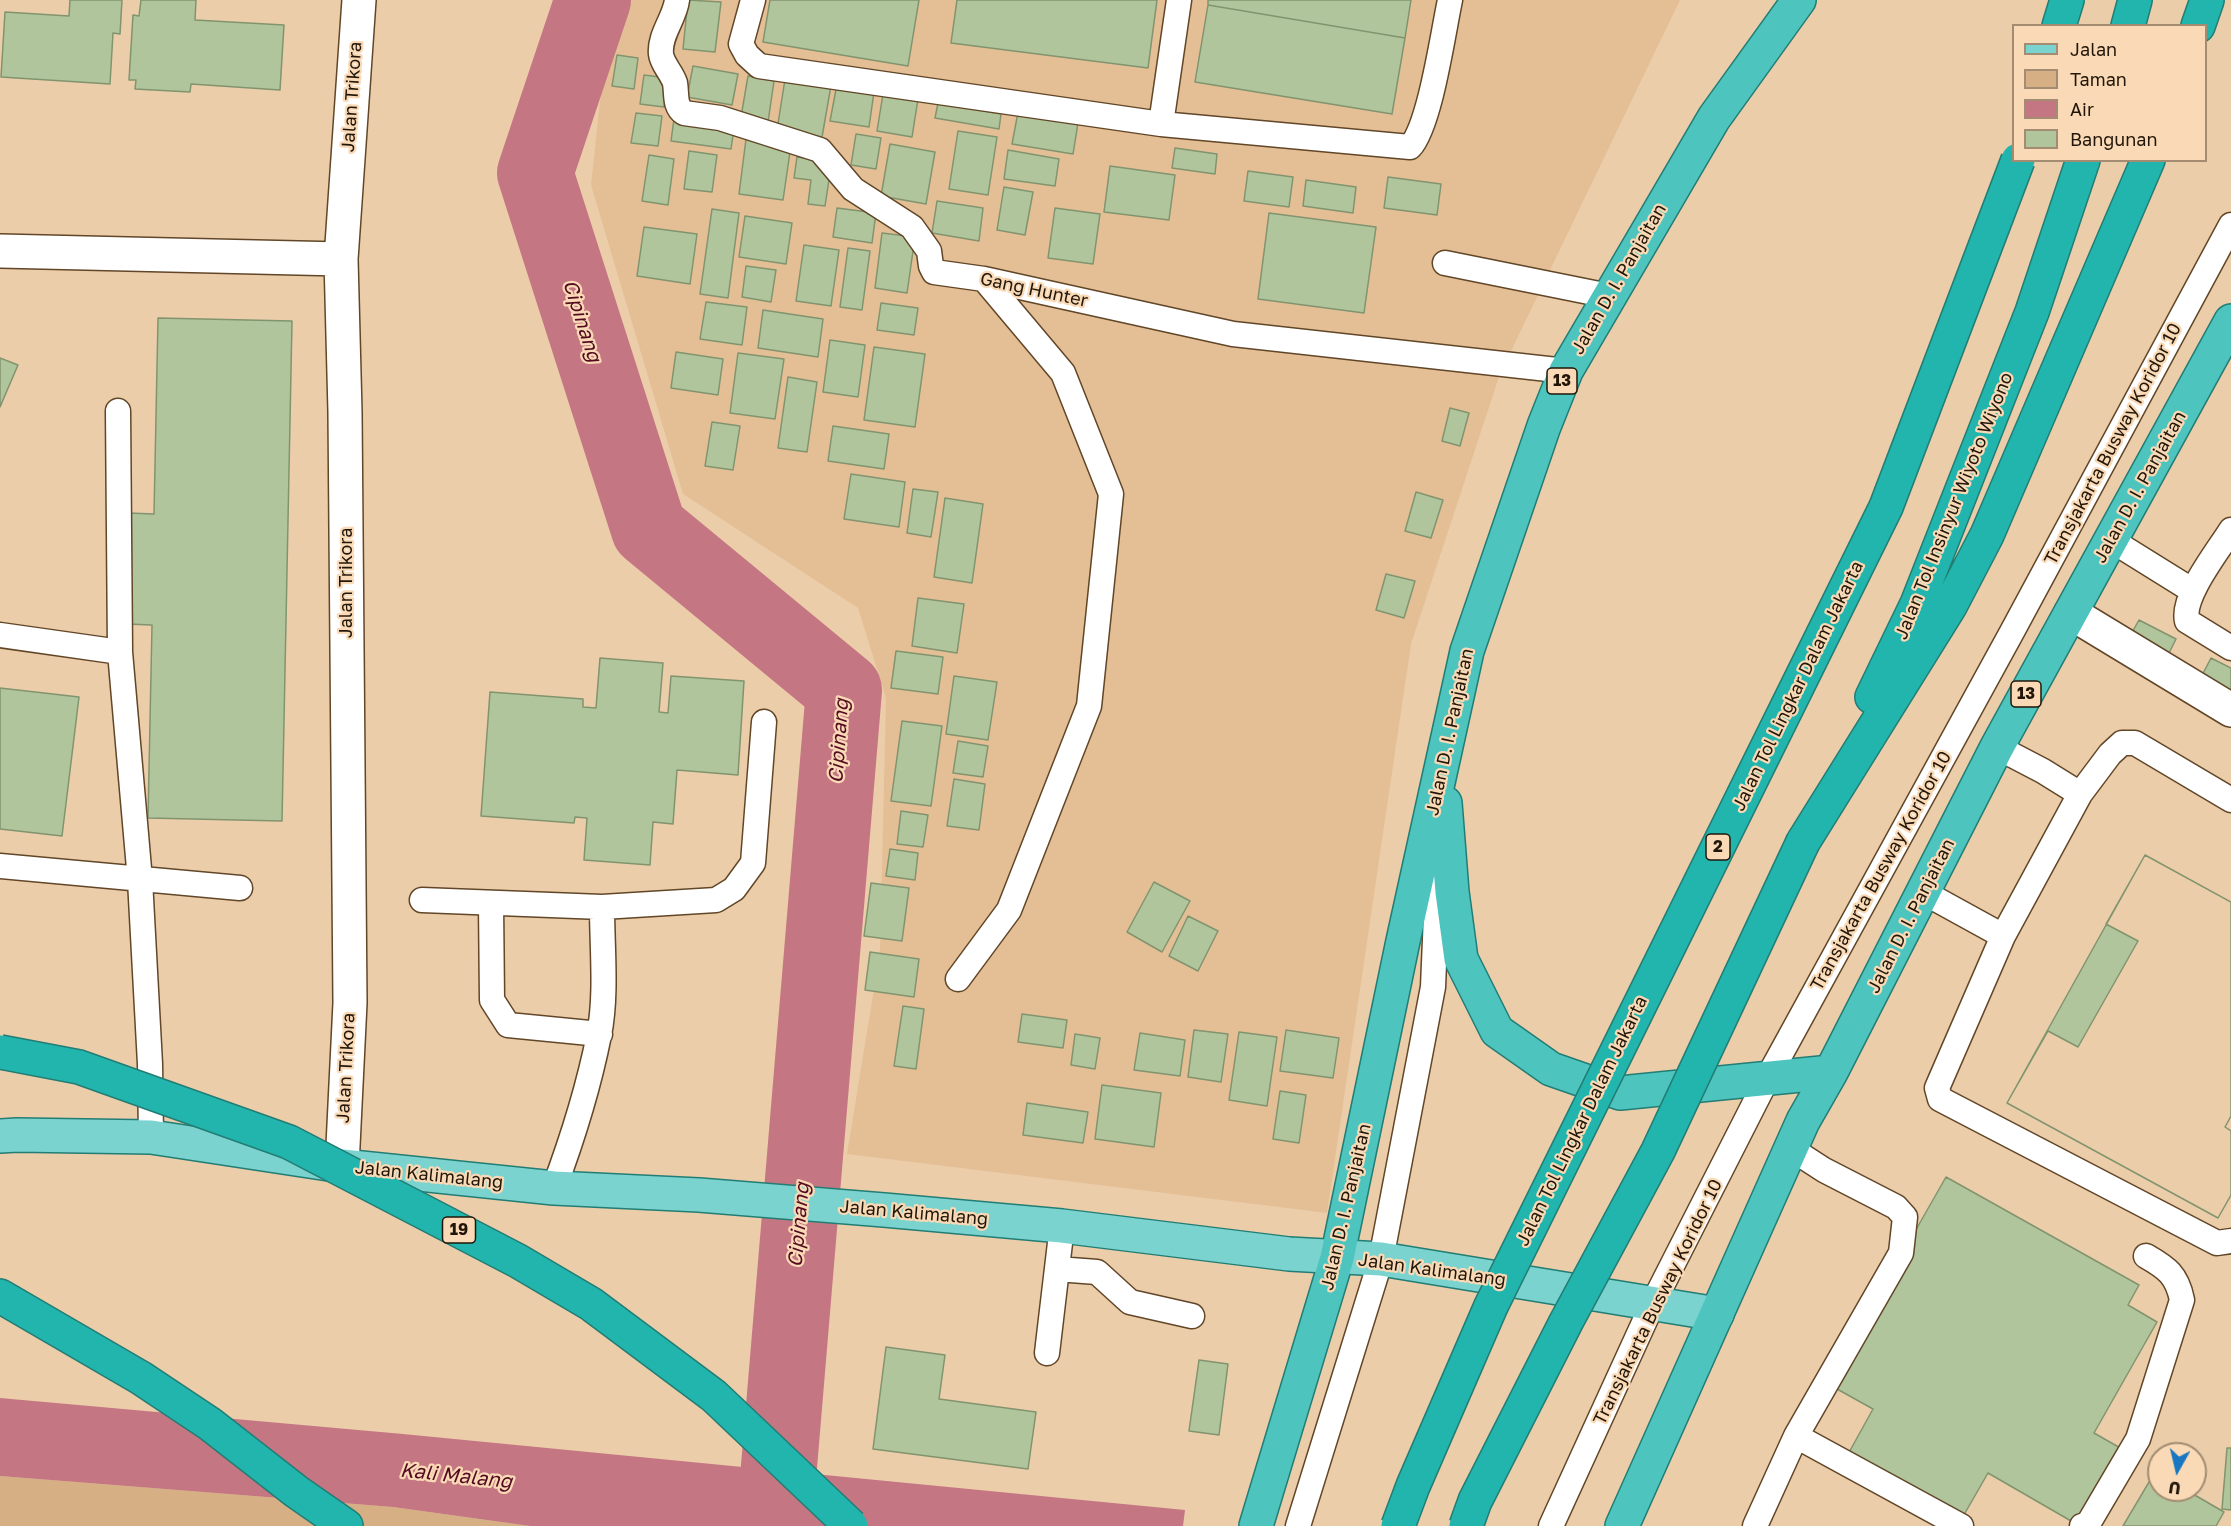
<!DOCTYPE html>
<html>
<head>
<meta charset="utf-8">
<style>
  body { margin:0 }
  #map { position:relative; width:2231px; height:1526px; overflow:hidden; background:#eccdaa; font-family:"Golos Text",sans-serif }
  canvas { display:block }
  .legend { position:absolute; left:2012px; top:24px; width:195px; height:138px; box-sizing:border-box; background:#fadab6; border:2px solid #a38c71; margin:0; padding:8px 10px; list-style:none; font-size:18px; color:#211609 }
  .legend li { display:flex; align-items:center; gap:12px; height:30px }
  .legend b { width:30px; border:2px solid #a38c71 }
  .north { position:absolute; left:2147px; top:1442px; width:60px; height:60px; box-sizing:border-box; background:#fadab6; border:2px solid #a38c71; border-radius:50%; rotate:188deg; font-size:16px; font-weight:700; line-height:24px; text-align:center; color:#211609 }
  .north::after { content:''; display:block; margin:auto; width:21px; height:27px; background:#1976c2; clip-path:polygon(50% 0,100% 100%,50% 72%,0 100%) }
</style>
</head>
<body>
<div id="map">
<canvas width="2231" height="1526"></canvas>
<ul class="legend">
<li><b style="height:8px;background:#7ad3ce"></b>Jalan</li>
<li><b style="height:16px;background:#d6af84"></b>Taman</li>
<li><b style="height:16px;background:#c57683"></b>Air</li>
<li><b style="height:16px;background:#b1c59d"></b>Bangunan</li>
</ul>
<div class="north">U</div>
</div>
<script>
const ctx = document.querySelector('canvas').getContext('2d');
ctx.lineJoin = 'round';
function fill(path, color) {
  ctx.fillStyle = color;
  ctx.fill(path, 'evenodd');
}
function trace(path, color, width, dash) {
  ctx.strokeStyle = color;
  ctx.lineWidth = width;
  ctx.lineCap = dash ? 'butt' : 'round';
  ctx.setLineDash(dash || []);
  ctx.stroke(path);
}
function drawText(font, color, halo, rows, align = 'center') {
  ctx.font = font + ' "Golos Text",sans-serif';
  ctx.lineWidth = 4.5;
  ctx.setLineDash([]);
  ctx.textBaseline = 'middle';
  ctx.strokeStyle = halo;
  ctx.fillStyle = color;
  for (const [text, x, y, turn = 0] of rows) {
    ctx.save();
    ctx.translate(x, y);
    ctx.rotate((+turn || 0) * Math.PI / 180);
    ctx.textAlign = isNaN(turn) ? turn : align;
    if (halo) ctx.strokeText(text, 0, 0);
    ctx.fillText(text, 0, 0);
    ctx.restore();
  }
}
fill(new Path2D(`
  M622 0H1680L1500 374 1411 644 1327 1213 847 1154 880 952 886 698 858 608 683 494 591 185 606 45Z`), '#e4bf96');
fill(new Path2D(`
  M0 1476 393 1507 530 1526H0Z`), '#d6af84');
fill(new Path2D(`
  M0 1398 403 1434 1185 1510 1183 1526H530L393 1507 0 1476Z`), '#c57683');
trace(new Path2D(`
  M593 0 535 173 649 529 844 690 774 1526`), '#c57683', 76);
const building = new Path2D(`
  M70 0H122L120 34 113 33 110 84 1 77 5 12 69 16Z
  M141 0H196L195 20 284 25 280 90 191 84 190 92 135 89 136 80H129L133 15 139 16Z
  M688 0 721 2 715 52 683 49Z
  M770 0H919L908 66 763 42Z
  M957 0H1157L1148 68 951 43Z
  M1208 0H1411L1405 38 1208 5Z
  M1208 5 1405 38 1392 114 1195 82Z
  M617 55 638 58 634 89 612 86Z
  M693 66 738 74 732 105 687 97Z
  M786 73 832 80 822 137 777 130Z
  M644 75 668 78 664 107 640 104Z
  M748 76 774 81 768 122 741 117Z
  M838 79 875 85 869 127 830 121Z
  M883 94 918 99 912 137 877 131Z
  M938 103 1001 114 999 129 935 118Z
  M1019 107 1079 117 1073 154 1012 144Z
  M636 113 662 116 658 146 631 143Z
  M674 119 734 128 731 149 671 141Z
  M958 131 997 137 988 195 949 189Z
  M856 134 881 138 876 169 851 165Z
  M746 139 791 145 783 200 739 194Z
  M890 144 935 152 926 204 881 196Z
  M1175 148 1217 154 1215 174 1172 168Z
  M1008 150 1059 159 1055 186 1004 179Z
  M689 151 717 155 712 192 684 189Z
  M649 155 674 159 668 205 642 201Z
  M797 157 825 161 830 173 825 206 808 204 811 180 794 178Z
  M1110 166 1175 175 1169 220 1104 212Z
  M1248 171 1293 177 1289 207 1244 201Z
  M1388 177 1441 184 1437 215 1384 208Z
  M1306 180 1356 187 1353 213 1303 206Z
  M1004 187 1033 192 1025 235 997 230Z
  M937 201 983 208 979 241 932 233Z
  M837 208 876 213 872 243 833 237Z
  M1055 208 1100 214 1093 264 1048 258Z
  M712 209 739 213 728 298 700 294Z
  M1269 213 1376 227 1364 313 1258 299Z
  M745 216 792 223 786 264 739 257Z
  M644 227 697 234 690 284 637 276Z
  M882 233 915 237 907 293 875 288Z
  M804 245 839 250 831 306 796 301Z
  M848 248 870 251 862 310 840 307Z
  M746 266 776 270 771 302 742 297Z
  M706 302 747 307 742 345 700 339Z
  M881 303 918 308 914 335 877 330Z
  M763 310 823 319 818 357 758 348Z
  M158 318 292 321 282 821 148 818 152 625 126 624 128 513 154 514Z
  M830 340 865 345 858 397 823 392Z
  M874 347 925 354 915 427 864 420Z
  M676 352 723 359 718 395 671 388Z
  M738 353 784 359 775 419 730 413Z
  M0 358 18 365 0 407Z
  M788 377 817 382 807 452 778 448Z
  M1450 408 1469 413 1460 446 1442 441Z
  M712 422 740 426 733 470 705 466Z
  M833 426 889 434 884 469 828 461Z
  M851 474 905 482 899 527 844 519Z
  M913 489 938 492 931 537 907 533Z
  M1416 492 1443 500 1431 538 1405 531Z
  M945 498 983 504 972 583 934 577Z
  M1386 574 1415 581 1404 618 1376 610Z
  M918 598 964 604 957 653 912 646Z
  M2139 620 2176 639 2164 663 2126 643Z
  M896 651 943 657 938 694 891 688Z
  M600 658 663 663 659 712 668 713 671 676 744 681 738 775 677 770 673 824 653 822 650 865 584 860 587 818 575 817 574 823 481 816 490 692 583 699V707L596 708Z
  M2211 658 2231 668V702L2197 685Z
  M954 676 997 682 988 740 946 734Z
  M0 688 79 697 62 836 0 829Z
  M902 721 942 726 931 806 891 801Z
  M958 741 988 746 983 777 953 773Z
  M954 779 985 784 979 830 947 826Z
  M901 811 928 815 923 847 897 844Z
  M890 849 918 853 915 880 886 876Z
  M2145 855 2231 902V1116L2225 1127 2231 1131V1195L2218 1218 2007 1103Z
  M2145 855 2231 902V1116L2225 1127 2231 1131V1195L2218 1218 2007 1103 2048 1031 2078 1047 2138 941 2106 924Z
  M1154 882 1190 901 1162 952 1127 932Z
  M871 883 909 888 902 941 864 936Z
  M1188 916 1218 931 1198 971 1169 956Z
  M870 952 919 959 914 997 865 990Z
  M903 1006 924 1009 916 1069 894 1066Z
  M1022 1014 1067 1020 1063 1048 1018 1042Z
  M1194 1030 1228 1034 1221 1082 1188 1077Z
  M1286 1030 1339 1038 1333 1078 1280 1071Z
  M1239 1032 1277 1037 1267 1106 1229 1100Z
  M1140 1033 1185 1040 1180 1076 1134 1070Z
  M1075 1034 1100 1038 1095 1069 1071 1065Z
  M1102 1085 1161 1093 1154 1147 1095 1139Z
  M1280 1091 1306 1095 1299 1143 1273 1139Z
  M1027 1103 1088 1112 1083 1143 1023 1135Z
  M1946 1177 2139 1285 2128 1305 2157 1322 2094 1433 2122 1449 2078 1525 1988 1473 1961 1520 1847 1456 1873 1409 1828 1384Z
  M886 1347 945 1355 939 1399 1036 1412 1028 1469 873 1449Z
  M1199 1360 1228 1364 1219 1435 1189 1431Z
  M2227 1448H2231V1510L2222 1509Z
  M2155 1472 2159 1474V1490H2186L2224 1512 2216 1526H2123Z`);
fill(building, '#b1c59d');
trace(building, '#81946e', 1.5);
const service = new Path2D(`
  M677 0C675 18 659 35 661 54 662 64 672 73 675 83 677 94 674 106 684 113L720 118 820 150 853 189 912 227 929 251 931 266 934 272 984 279 1233 334 1566 371
  M753 0 741 44 747 55 759 66 1161 124 1410 147C1430 126 1443 33 1450 0
  M1161 124 1179 0
  M1445 263 1609 296
  M118 411 120 652 140 880 150 1064 151 1137
  M2231 530C2218 551 2181 597 2187 621L2231 648
  M2111 540 2193 591
  M0 635 120 652
  M1997 747 2043 771 2080 794
  M2231 800 2135 743H2122L2110 754 2080 794 2003 936 1937 1088 1940 1099 2217 1243 2231 1241
  M0 866 240 888
  M1923 892 2003 936
  M422 900 602 907 716 900 734 889 753 863 764 722
  M491 904 492 1000 508 1025 600 1034
  M958 979 1009 910 1089 706 1111 494 1063 373 984 279
  M554 1188C572 1140 589 1085 599 1035 607 995 602 948 602 907
  M1057 1269 1097 1272 1130 1302 1192 1316
  M1047 1353 1062 1226
  M1796 1436 1961 1526
  M1298 1526 1381 1259 1433 987 1438 868
  M1551 1526 1653 1303 1767 1079 2013 630 2231 225
  M1755 1526 1796 1436 1901 1253 1905 1217 1896 1207 1824 1170 1790 1148
  M2082 1526 2088 1524 2138 1439 2182 1300C2177 1275 2167 1268 2146 1256`);
const minor = new Path2D(`
  M0 251 341 259
  M2071 613 2231 710
  M342 1166 350 1003 345 412 341 259 359 0`);
const primary = new Path2D(`
  M0 1136 17 1135 151 1137 342 1166 554 1188 699 1195 884 1210 1062 1226 1289 1254 1381 1259 1717 1314`);
const trunk = new Path2D(`
  M1445 803 1452 892 1461 959 1497 1031 1551 1069 1620 1093 1831 1072
  M1256 1526 1337 1258 1403 941 1467 651 1544 426 1566 371 1714 118 1799 0
  M1622 1526 1803 1121 1831 1072 1997 747 2231 321`);
const motorway = new Path2D(`
  M2059 26 2067 0
  M2128 26 2135 0
  M2198 26 2207 0
  M1872 697 1917 604 2032 312 2083 160
  M1803 842 1950 606 1987 535 2148 160
  M0 1296 141 1378 210 1424 297 1492 346 1526`);
trace(service, '#614627', 27);
trace(minor, '#614627', 36);
trace(primary, '#227d74', 36);
trace(trunk, '#227d74', 36);
trace(motorway, '#227d74', 36);
trace(service, '#fff', 24);
trace(minor, '#fff', 33);
trace(primary, '#7ad3ce', 33);
trace(trunk, '#4ec4be', 33);
trace(motorway, '#22b5ad', 33);
const motorwayBridge = new Path2D(`
  M0 1052 79 1067 289 1142 518 1261 591 1304 714 1396 851 1526
  M1398 1526 1413 1486 1491 1306 1886 507 2018 160
  M1466 1526 1475 1501 1566 1322 1658 1151 1803 842`);
trace(motorwayBridge, '#227d74', 36, []);
trace(motorwayBridge, '#22b5ad', 33);
for (const [x, y, w] of [
  [1562,381,30],
  [2026,694,30],
  [1718,847,24],
  [459,1230,33]
]) {
  const box = new Path2D();
  box.roundRect(x - w / 2, y - 13, w, 26, 4.5);
  ctx.fillStyle = '#fadab6';
  ctx.fill(box);
  trace(box, '#211609', 1.5);
}
drawText('bold 16px', '#211609', null, [
  ["13",1562,381],
  ["13",2026,694],
  ["2",1718,847],
  ["19",459,1230]
]);
drawText('18px', '#211609', '#fadab6', [
  ["Jalan Trikora",352,97,-86],
  ["Jalan D. I. Panjaitan",1619,279,-60],
  ["Gang Hunter",1034,290,12],
  ["Transjakarta Busway Koridor 10",2113,444,-62],
  ["Jalan D. I. Panjaitan",2140,487,-61],
  ["Jalan Tol Insinyur Wiyoto Wiyono",1954,506,-68],
  ["Jalan Trikora",346,583,-90],
  ["Jalan Tol Lingkar Dalam Jakarta",1798,686,-64],
  ["Jalan D. I. Panjaitan",1450,732,-78],
  ["Transjakarta Busway Koridor 10",1881,871,-61],
  ["Jalan D. I. Panjaitan",1911,916,-63],
  ["Jalan Trikora",346,1068,-87],
  ["Jalan Tol Lingkar Dalam Jakarta",1582,1121,-64],
  ["Jalan Kalimalang",429,1175,6],
  ["Jalan D. I. Panjaitan",1346,1207,-77],
  ["Jalan Kalimalang",914,1213,5],
  ["Jalan Kalimalang",1432,1270,8],
  ["Transjakarta Busway Koridor 10",1658,1302,-64]
]);
drawText('italic 20px', '#540b21', '#fadab6', [
  ["Cipinang",582,321,72],
  ["Cipinang",839,741,-86],
  ["Cipinang",799,1225,-85],
  ["Kali Malang",456,1476,6]
]);
</script>
</body>
</html>
